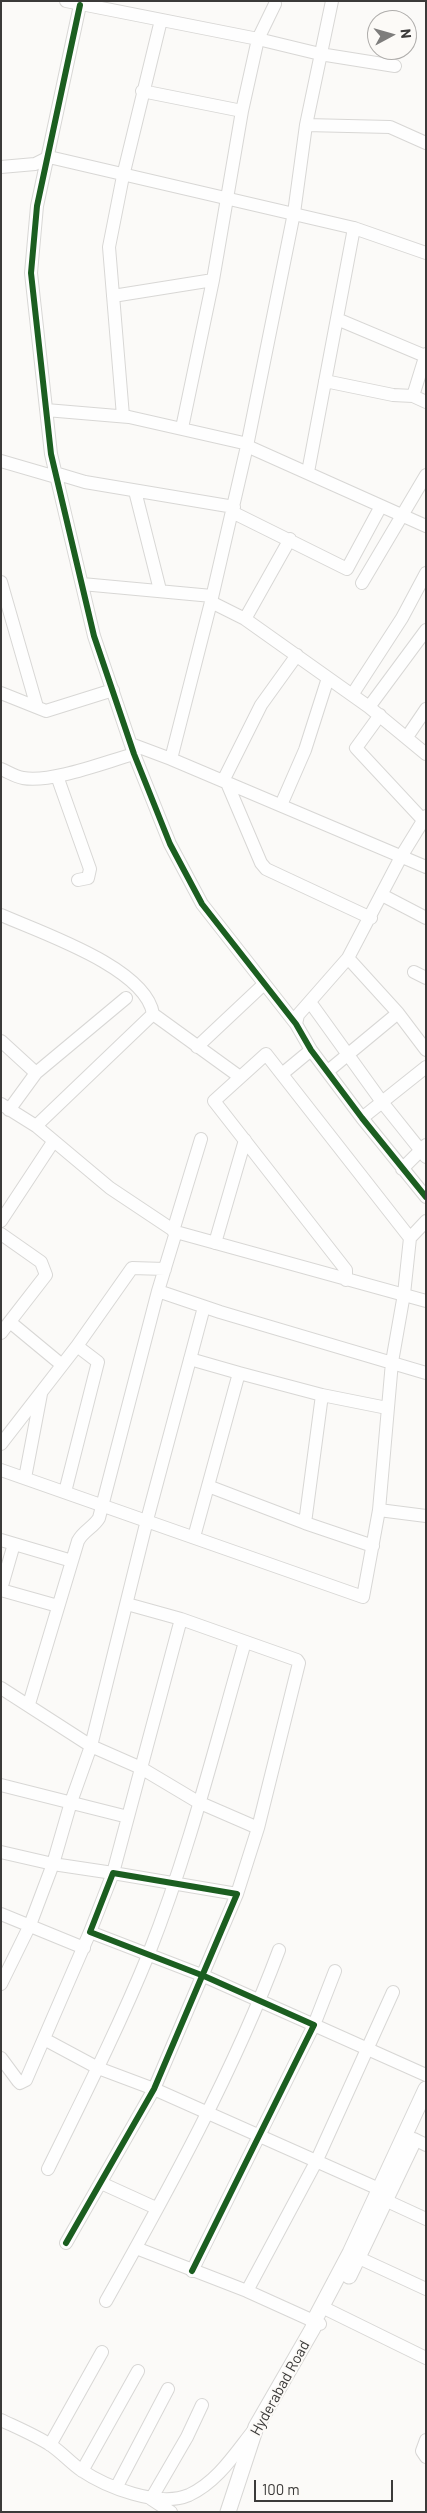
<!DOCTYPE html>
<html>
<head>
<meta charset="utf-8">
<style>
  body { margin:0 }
  #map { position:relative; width:427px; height:2513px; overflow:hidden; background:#fbfaf8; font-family:Barlow,sans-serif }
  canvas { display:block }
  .frame { position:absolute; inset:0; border:2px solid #3b3a39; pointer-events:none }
  .north { position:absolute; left:367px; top:10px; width:50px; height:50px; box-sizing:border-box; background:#fcfaf7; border:1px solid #afadab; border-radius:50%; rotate:84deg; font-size:14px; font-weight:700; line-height:20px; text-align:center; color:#3b3a39 }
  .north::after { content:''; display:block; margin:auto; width:18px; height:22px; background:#7e7d7c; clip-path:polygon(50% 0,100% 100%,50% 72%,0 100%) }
  .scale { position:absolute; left:254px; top:2480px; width:139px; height:22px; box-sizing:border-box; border:2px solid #3b3a39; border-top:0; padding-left:6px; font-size:15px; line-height:18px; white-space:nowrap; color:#3b3a39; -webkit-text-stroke:4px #fcfaf7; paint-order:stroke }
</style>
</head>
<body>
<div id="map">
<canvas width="427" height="2513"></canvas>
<div class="frame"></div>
<div class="north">N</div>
<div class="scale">100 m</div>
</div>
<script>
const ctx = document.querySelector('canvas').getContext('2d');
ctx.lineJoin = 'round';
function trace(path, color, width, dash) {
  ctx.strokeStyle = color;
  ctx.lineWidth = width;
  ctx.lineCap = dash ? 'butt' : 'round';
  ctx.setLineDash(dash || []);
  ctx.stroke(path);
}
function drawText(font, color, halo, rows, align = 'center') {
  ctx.font = font + ' Barlow,sans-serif';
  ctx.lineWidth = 4;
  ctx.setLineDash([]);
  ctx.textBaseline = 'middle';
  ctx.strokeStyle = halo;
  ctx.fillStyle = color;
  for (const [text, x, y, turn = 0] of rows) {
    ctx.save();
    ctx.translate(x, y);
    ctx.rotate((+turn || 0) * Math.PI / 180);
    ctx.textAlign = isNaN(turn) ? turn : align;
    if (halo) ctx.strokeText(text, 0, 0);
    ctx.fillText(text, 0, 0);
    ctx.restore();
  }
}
const minor = new Path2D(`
  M66 1 258 39 320 54 395 66
  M332 1 306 125 294 213 247 446 426 526
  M80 5 37 206 31 273 51 454 94 636 134 754 170 844 202 904 296 1024 311 1050 362 1118 426 1197
  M142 91 242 111
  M306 125 390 127 426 143
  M1 167 35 164 49 157 354 228 426 253
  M113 296 213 280
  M337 319 425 356
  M325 381 393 395 413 396 426 402
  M413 396 426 354
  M46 410 129 417 248 444
  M123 416 109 247 123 176 161 20
  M182 428 213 280 242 111 258 39 275 4
  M247 446 211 602 171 759 426 867
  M1 461 56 477
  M308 472 354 228
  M55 473 85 482 234 507
  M135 491 160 590
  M232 512 347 569 381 506
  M1 582 37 707
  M362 583 426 475
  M82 584 212 596
  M211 602 245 619 290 539
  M245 619 369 707 426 754
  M1 693 46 711 113 690
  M352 695 402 618 426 573
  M369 707 426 630
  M380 715 356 748 423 820
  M407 737 426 709
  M131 744 171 759
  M1 769C8 772 16 777 23 778 52 783 105 762 134 754
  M57 776 90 869 88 878 78 880
  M223 781 261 705 297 655
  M227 783 261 863 266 869 371 918
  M281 805 305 750 328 678
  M382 895 426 918
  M1 915C42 933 146 968 153 1014
  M348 958 398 1013
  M414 972 426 978
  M310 1002 382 1102 426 1157
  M296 1024 298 1015 348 958 402 855 426 816
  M1 1041 36 1073
  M197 1047 264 984
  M328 1071 398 1013 426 1050
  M282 1074 311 1050
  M1 1104 36 1126 110 1188 176 1232 426 1301
  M9 1110 36 1073 126 998
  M362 1118 426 1067
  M36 1126 153 1014 240 1077
  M402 1169 426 1145
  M1 1221 53 1142
  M173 1231 201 1139
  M176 1232 158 1291 220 1312 426 1373
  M1 1234 41 1262 46 1275 1 1333
  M215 1243 245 1140
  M346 1280V1270L214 1101 266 1054 410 1238
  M10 1322 62 1365
  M190 1359 239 1373
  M322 1395 387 1408
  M1 1444 77 1346
  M1 1470 363 1597 379 1510 426 1516
  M25 1478 41 1394
  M208 1486 305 1523 373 1546
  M65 1492 98 1362 77 1346 132 1268 165 1269
  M379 1510 392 1362 404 1294 410 1238 426 1221
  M194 1537 239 1373 322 1395 305 1523
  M1 1540 72 1561
  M1 1589 14 1544
  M1 1590 58 1606
  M127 1604 181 1619 297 1660 299 1663 258 1828 237 1894
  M1 1688 91 1746 141 1768 198 1802 258 1828
  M29 1704 78 1541C83 1531 94 1527 99 1518L158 1291
  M1 1785 128 1817
  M1 1852 53 1864 113 1873 181 1619
  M1 1914 84 1948
  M335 1971 314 2025 426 2075
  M1 1984 30 1925 53 1864 71 1802 91 1746 147 1520 204 1307
  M44 2039 98 2068 154 2089 379 2189
  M1 2058 18 2081 20 2083 26 2080 90 1932
  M414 2139 426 2145
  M48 2169C83 2098 119 2027 149 1953 189 1852 215 1746 245 1642
  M101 2183 156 2208
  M387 2201 426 2219
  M66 2243 154 2089 237 1894 113 1873 90 1932 204 1976 314 2025 192 2271
  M136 2248 247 2291 320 2324
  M359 2258 426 2289
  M247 2291 316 2162 393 1992
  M106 2301C169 2189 234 2071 279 1950
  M322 2307 426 2358
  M1 2420C18 2428 37 2436 52 2446 62 2453 71 2463 81 2470 106 2487 159 2508 189 2495 217 2482 234 2455 253 2431
  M426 2440 422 2451 426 2457
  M50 2445 102 2352
  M82 2471 138 2371
  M116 2488 168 2389
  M171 2512 151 2499 187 2437 202 2405`);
const major = new Path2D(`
  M349 2276 413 2142
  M228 2512 256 2427 313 2328 314 2321 350 2253 426 2089`);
trace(minor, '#d8d7d5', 14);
trace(major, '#d8d7d5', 17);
trace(minor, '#fefefe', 12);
trace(major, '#fefefe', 15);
trace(new Path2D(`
  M80 5 37 206 31 273 51 454 94 636 134 754 170 844 202 904 296 1024 311 1050 362 1118 426 1197
  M66 2243 154 2089 237 1894 113 1873 90 1932 204 1976 314 2025 192 2271`), '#1b5e20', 6);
drawText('15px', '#3b3a39', '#fcfaf7', [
  ["Hyderabad Road",280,2388,-61]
]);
</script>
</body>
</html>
